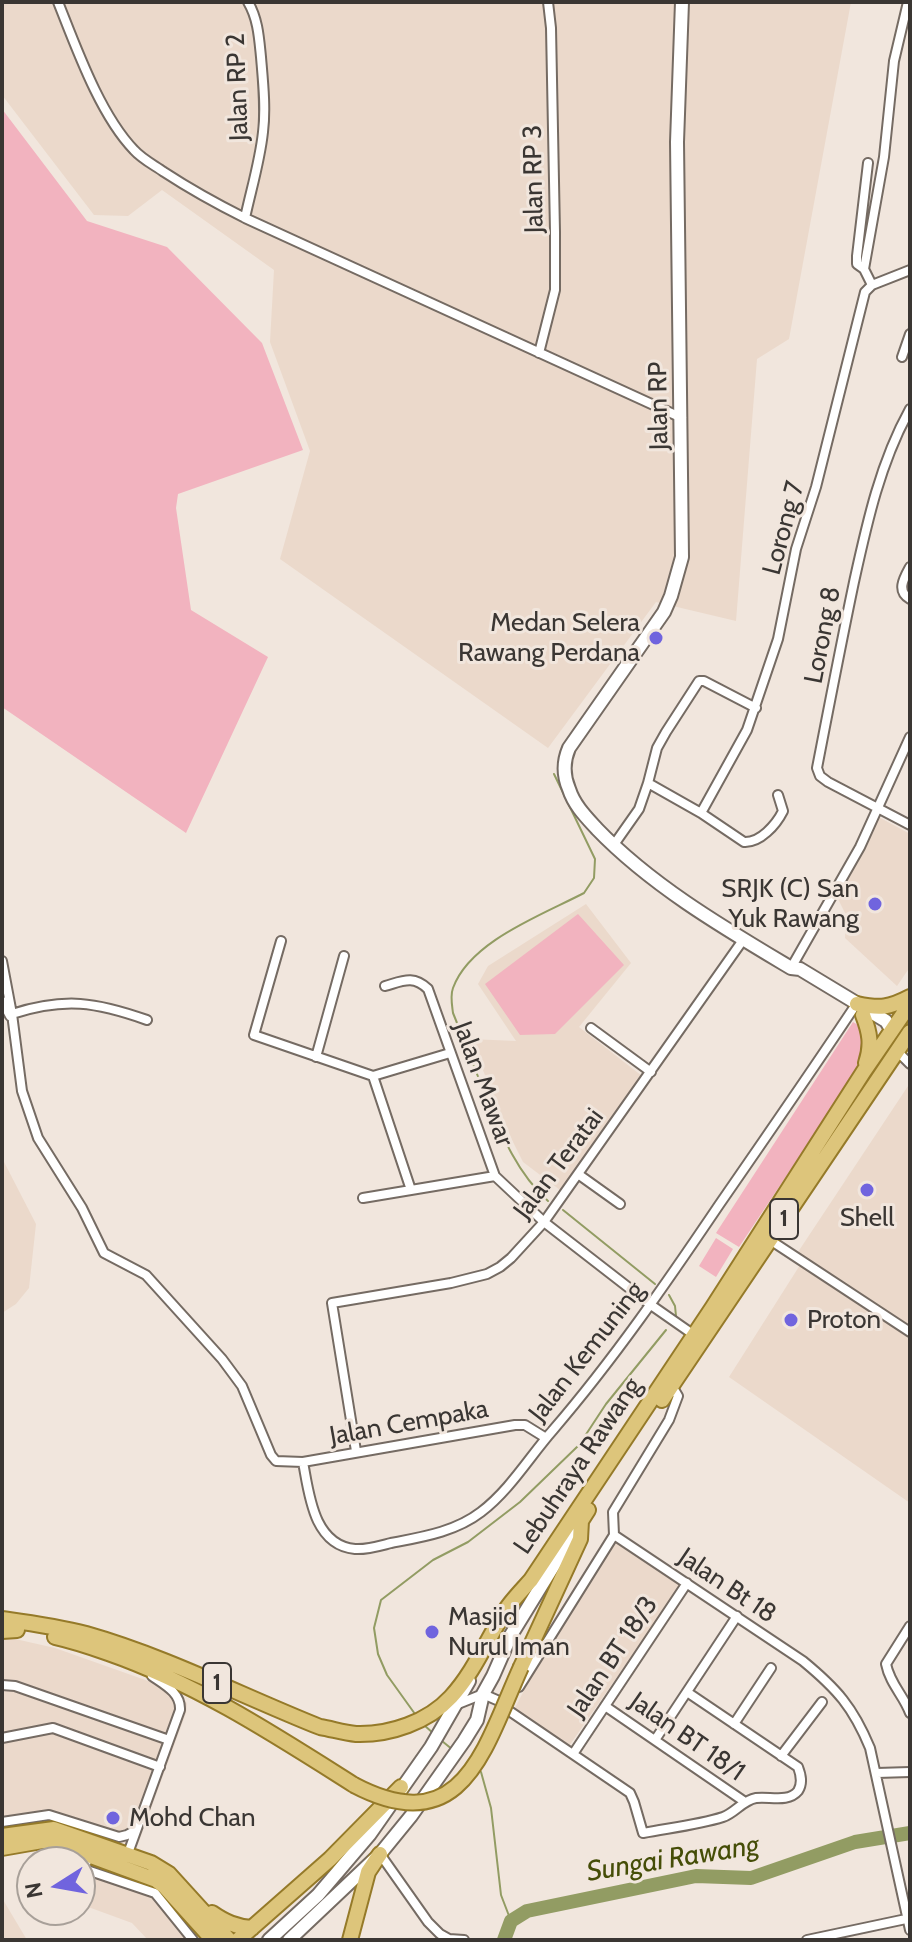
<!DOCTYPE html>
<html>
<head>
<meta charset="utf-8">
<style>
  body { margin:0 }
  #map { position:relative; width:912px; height:1942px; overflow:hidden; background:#f1e6dd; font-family:Cabin,sans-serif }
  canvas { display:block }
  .frame { position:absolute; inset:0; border:4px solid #3a3633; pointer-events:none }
  .north { position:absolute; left:16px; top:1846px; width:80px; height:80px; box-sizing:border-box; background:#f1e6dd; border:2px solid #a8a099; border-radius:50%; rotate:259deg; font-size:22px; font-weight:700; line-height:32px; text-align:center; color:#3a3633 }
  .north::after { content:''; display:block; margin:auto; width:28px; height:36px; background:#7064de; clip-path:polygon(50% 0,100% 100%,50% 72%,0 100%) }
</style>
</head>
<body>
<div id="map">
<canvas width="912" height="1942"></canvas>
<div class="frame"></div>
<div class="north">N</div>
</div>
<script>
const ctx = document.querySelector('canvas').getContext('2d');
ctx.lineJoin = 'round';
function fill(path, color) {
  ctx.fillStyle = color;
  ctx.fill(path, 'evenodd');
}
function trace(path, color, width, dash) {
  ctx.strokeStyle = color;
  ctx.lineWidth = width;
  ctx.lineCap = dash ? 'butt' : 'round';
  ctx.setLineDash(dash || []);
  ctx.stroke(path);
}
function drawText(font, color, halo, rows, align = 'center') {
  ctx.font = font + ' Cabin,sans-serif';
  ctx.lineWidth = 6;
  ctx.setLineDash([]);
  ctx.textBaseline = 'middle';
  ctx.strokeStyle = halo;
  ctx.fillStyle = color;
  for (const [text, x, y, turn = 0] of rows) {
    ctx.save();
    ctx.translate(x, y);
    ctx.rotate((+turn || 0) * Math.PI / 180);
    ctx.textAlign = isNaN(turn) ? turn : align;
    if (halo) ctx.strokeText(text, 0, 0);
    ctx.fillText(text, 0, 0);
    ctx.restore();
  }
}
fill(new Path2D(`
  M2 2H851L789 339 757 359 736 621 656 602 548 748 280 559 310 451 270 342 274 270 162 190 128 216 94 215 2 95Z
  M875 815 910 834V967L897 986 845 938 846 915 835 893Z
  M586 904 631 963 579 1027 642 1076 560 1190 523 1162 512 1140 470 1039 516 1041 478 984 488 966Z
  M910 1083V1327L798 1252Z
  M2 1158 36 1224 29 1288 16 1304 2 1313Z
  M800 1265 910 1337V1503L729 1377Z
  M617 1540 682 1584 569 1746 514 1710 539 1661 589 1571Z
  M2 1636 55 1648 182 1693 187 1704 186 1713 137 1847 47 1821 2 1829Z
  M79 1859 159 1889 196 1934 197 1940H148L132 1923 80 1904Z
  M2 1898 27 1940H2Z`), '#ebd9cb');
fill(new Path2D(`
  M2 109 87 221 167 247 262 343 303 450 178 494 176 508 191 610 268 657 186 833 2 707Z
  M578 914 624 965 555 1034 520 1035 485 984Z
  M853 1022 863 1028 865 1050 859 1067 739 1247 716 1233Z
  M716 1238 733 1249 716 1277 699 1266Z`), '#f2b3bf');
trace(new Path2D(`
  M548 1201C516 1172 501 1133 485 1094 474 1067 464 1040 453 1013 452 1005 450 996 453 988 470 941 542 915 584 893L594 878 595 859 554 774
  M563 1210 655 1284
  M669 1295 675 1306 676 1316
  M415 1714 387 1675 378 1654 374 1628 381 1600 433 1560 468 1542 520 1502 579 1445 606 1404 666 1330
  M424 1725 434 1734
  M442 1741 453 1750
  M477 1769 481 1772 491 1808 501 1895 511 1921`), '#929c63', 2);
trace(new Path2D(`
  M504 1940 511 1921 527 1911 696 1876 751 1878 855 1842 910 1833`), '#929c63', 14);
const street = new Path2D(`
  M58 2C76 47 100 115 134 150 142 159 154 165 164 172 190 189 217 204 245 218L682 418
  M245 218C251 190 260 161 263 132 266 108 263 81 261 57 259 37 258 19 248 2
  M864 269 857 264V256L868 163
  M872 285 864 269 884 157 894 61 908 2
  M539 353 555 290V232L551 28 548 2
  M902 357 910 334
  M910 409C880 463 867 523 854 582 841 644 829 706 817 768L820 776 828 782 910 825
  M910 567C904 578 896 591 910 599
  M648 783 701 813 744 842C760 843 776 825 783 811L778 795
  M701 813 747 730 778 639 796 549 816 487 865 292 872 285 910 270
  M613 846 639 809 648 783 657 748 666 732 699 681H704L756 708
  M281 941 254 1035 373 1076
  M2 961 12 1014 22 1091 38 1138 82 1208 104 1253 146 1275 222 1359 242 1386 271 1455 276 1461 303 1462 515 1425H525L546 1438
  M791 968 860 847 910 737
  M385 986C403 981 413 975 428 989L495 1176 544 1222 651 1305 694 1335
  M2 1001 10 1016
  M12 1014C65 997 96 1002 147 1020
  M591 1028 651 1072
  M897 1051 910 1064
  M316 1057 344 956
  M578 1174 620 1204
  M411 1190 373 1076 450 1053
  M363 1198 495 1176
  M770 1240 910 1332
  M672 1386 678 1396 669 1420 613 1512 614 1535 803 1661C837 1689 853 1707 870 1748L910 1930
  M356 1451 332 1303 451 1283 487 1274 500 1267 511 1258 544 1222 743 940
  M303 1462C309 1493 313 1545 355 1549 366 1550 379 1546 391 1543 422 1537 455 1532 481 1512 510 1490 530 1456 553 1430 614 1359 667 1282 719 1205 764 1140 809 1075 853 1009
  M910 1626 886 1664C890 1684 904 1696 910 1713
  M2 1685 15 1686 169 1740
  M519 1687 614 1535
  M458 1704 483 1694 499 1701 505 1708 630 1793 634 1802 643 1833C669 1828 698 1825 723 1817 735 1813 743 1800 756 1798 769 1796 788 1803 798 1791 803 1783 801 1775 798 1767L687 1692
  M605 1706 745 1802
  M734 1724 771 1668
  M2 1738 53 1728 160 1767
  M655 1740 737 1616
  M573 1754 687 1583
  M781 1756 822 1702
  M877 1773 910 1772
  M2 1822 49 1815 119 1837 127 1835 136 1830
  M90 1852 85 1867 87 1870 155 1893 193 1940
  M380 1854 428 1922 440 1934 449 1939 464 1940
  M127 1856 180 1710C181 1693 165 1685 152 1676
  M807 1940 906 1919`);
const secondary = new Path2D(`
  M682 2 677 142 682 557 671 596 664 612 569 748C563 762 563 775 569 789 574 805 586 817 597 829 652 886 724 928 791 968L800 969 886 1021 892 1031
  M269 1940 318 1895 370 1834 431 1747 469 1681
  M289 1940 380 1854 411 1816 464 1741 477 1720 483 1694 493 1676 511 1635 581 1521`);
const primary = new Path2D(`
  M857 1004C880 1009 889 1008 910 997
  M863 1015C870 1033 872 1045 866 1063
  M662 1400 910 1032
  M2 1619C30 1623 59 1627 86 1634 167 1657 242 1696 320 1727 332 1729 344 1733 356 1734 390 1735 428 1722 451 1697 475 1671 488 1637 507 1608 514 1598 523 1589 531 1580L713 1307 864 1071 910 1004
  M2 1631 17 1630
  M55 1637C73 1641 91 1647 108 1653 197 1684 275 1735 354 1785
  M521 1667 580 1539 581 1521 588 1510
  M2 1836 54 1829 151 1863 169 1874 229 1940
  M2 1848 42 1841H50L156 1880 165 1887 213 1940
  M212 1913C225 1922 236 1927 252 1928
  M238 1940 330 1859 401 1787
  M350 1940 368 1872 380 1854`);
trace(street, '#756b63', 12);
trace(secondary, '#756b63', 16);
trace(primary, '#957a29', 18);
trace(street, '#fff', 8);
trace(secondary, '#fff', 12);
trace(primary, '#ddc57b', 14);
const primaryBridge = new Path2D(`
  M354 1785C464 1843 485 1746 521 1667`);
trace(primaryBridge, '#957a29', 18, []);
trace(primaryBridge, '#ddc57b', 14);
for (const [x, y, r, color] of [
  [656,638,8,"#7064de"],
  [875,904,8,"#7064de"],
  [867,1190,8,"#7064de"],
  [791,1320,8,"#7064de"],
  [432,1632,8,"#7064de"],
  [113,1818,8,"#7064de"]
]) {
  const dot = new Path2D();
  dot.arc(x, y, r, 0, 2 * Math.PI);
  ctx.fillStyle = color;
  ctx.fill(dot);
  trace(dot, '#f1e6dd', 3);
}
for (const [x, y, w] of [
  [784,1219,28],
  [217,1683,28]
]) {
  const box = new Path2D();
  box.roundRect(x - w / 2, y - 20, w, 40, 6);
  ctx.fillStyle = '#f1e6dd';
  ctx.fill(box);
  trace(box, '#3a3633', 2);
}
drawText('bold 24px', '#3a3633', null, [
  ["1",784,1219],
  ["1",217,1683]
]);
drawText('26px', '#3a3633', '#f1e6dd', [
  ["Jalan RP 2",238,87,-92],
  ["Jalan RP 3",534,179,-91],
  ["Jalan RP",659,406,-91],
  ["Lorong 7",784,528,-75],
  ["Lorong 8",823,635,-79],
  ["Jalan Mawar",483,1084,70],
  ["Jalan Teratai",559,1164,-53],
  ["Jalan Kemuning",587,1352,-52],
  ["Jalan Cempaka",409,1423,-10],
  ["Lebuhraya Rawang",578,1466,-56],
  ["Jalan Bt 18",727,1586,34],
  ["Jalan BT 18/3",613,1657,-56],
  ["Jalan BT 18/1",687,1737,35]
]);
drawText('26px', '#3a3633', '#f1e6dd', [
  ["Medan Selera",640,623,"right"],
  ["Rawang Perdana",640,653,"right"],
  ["SRJK (C) San",859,889,"right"],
  ["Yuk Rawang",859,919,"right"],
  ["Shell",867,1218,"center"],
  ["Proton",807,1320],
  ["Masjid",448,1617],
  ["Nurul Iman",448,1647],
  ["Mohd Chan",129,1818]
], 'left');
drawText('italic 28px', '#454d07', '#f1e6dd', [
  ["Sungai Rawang",673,1859,-9]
]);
</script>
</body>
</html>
